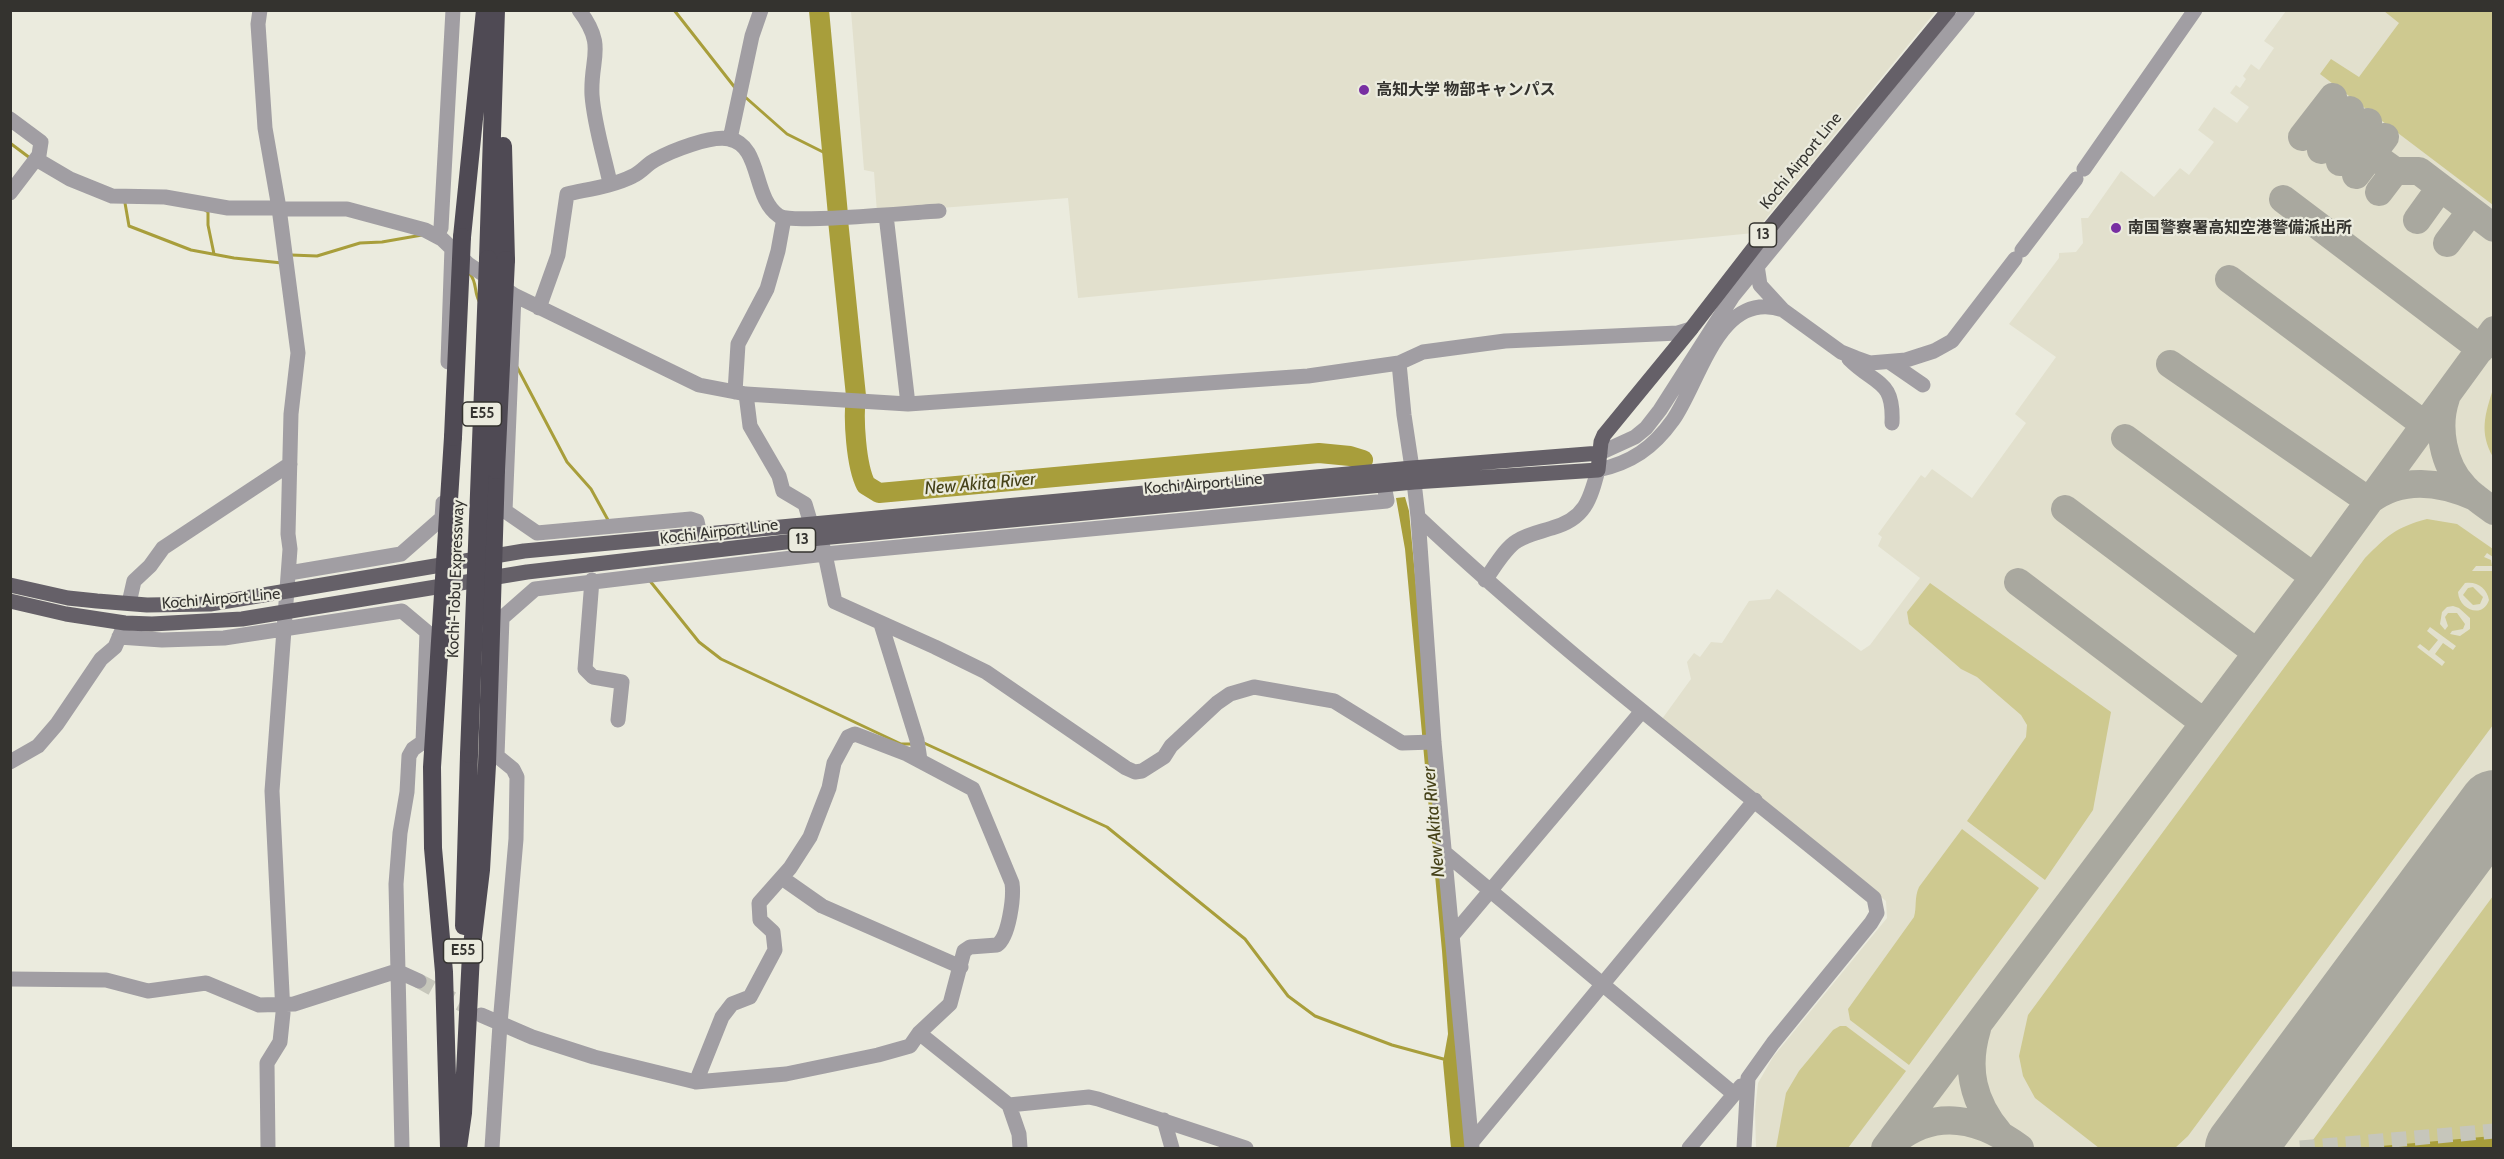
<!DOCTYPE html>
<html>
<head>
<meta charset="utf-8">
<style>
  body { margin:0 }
  #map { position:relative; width:2504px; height:1159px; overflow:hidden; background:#ebebde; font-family:Cabin,sans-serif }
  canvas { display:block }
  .frame { position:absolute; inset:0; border:12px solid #34332f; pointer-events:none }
</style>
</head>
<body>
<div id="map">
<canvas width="2504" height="1159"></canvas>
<div class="frame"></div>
</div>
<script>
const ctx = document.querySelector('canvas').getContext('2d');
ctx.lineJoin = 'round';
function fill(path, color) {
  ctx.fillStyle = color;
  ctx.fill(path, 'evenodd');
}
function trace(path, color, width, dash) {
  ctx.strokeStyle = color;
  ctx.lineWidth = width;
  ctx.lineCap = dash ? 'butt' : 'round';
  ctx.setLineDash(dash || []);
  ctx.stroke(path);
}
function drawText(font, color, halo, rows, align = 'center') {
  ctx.font = font + ' Cabin,"Noto Sans JP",sans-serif';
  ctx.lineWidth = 4.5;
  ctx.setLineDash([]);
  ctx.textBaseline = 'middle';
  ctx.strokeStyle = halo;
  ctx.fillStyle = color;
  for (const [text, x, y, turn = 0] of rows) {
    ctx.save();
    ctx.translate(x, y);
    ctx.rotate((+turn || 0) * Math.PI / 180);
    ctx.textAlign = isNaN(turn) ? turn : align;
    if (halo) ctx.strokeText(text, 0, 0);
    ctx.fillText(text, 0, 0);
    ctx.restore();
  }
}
fill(new Path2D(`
  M851 11H1936L1754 233 1078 298 1068 198 877 213 874 172 864 170Z
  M2286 11H2493V1148H1756L1755 1111 1758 1083 1773 1057 1887 918 1886 901 1662 719 1691 679 1687 662 1694 653 1700 657 1711 642 1722 643 1749 601 1770 599 1777 589 1861 651 1870 645 1920 578 1878 546 1882 537 1878 534 1921 475 1925 478 1932 469 1972 498 2026 423 2015 414 2056 357 2009 324 2059 258V253L2076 252 2083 243 2081 218H2088L2121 171 2154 197 2180 168 2189 175 2214 142 2198 130 2214 107 2237 123 2249 107 2230 93 2236 85 2240 88 2246 79 2243 76 2251 64 2259 70 2274 48 2264 41Z`), '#e2e0cd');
fill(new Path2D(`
  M2384 11H2493V205L2320 74 2331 59 2359 77 2399 23Z
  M2493 389V457C2479 432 2485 415 2493 389Z
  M2427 519 2457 524 2493 549V557L2487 553 2484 557 2491 560 2492 566H2476L2472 571H2493V725L2188 1136 2175 1148H2099L2035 1098 2023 1076 2019 1056 2028 1015 2365 558C2387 536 2396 527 2427 519ZM2465 583C2477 581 2487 588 2489 600 2483 619 2459 610 2458 592ZM2453 606 2459 608 2470 618V629L2460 636 2450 634 2452 631 2463 629 2465 624 2457 613H2448L2445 617 2448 626 2445 630 2440 624 2442 612 2447 607ZM2430 627 2456 646 2453 650 2443 643 2435 654 2445 662 2442 666 2417 647 2420 644 2429 651 2438 640 2427 631Z
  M1930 583 2111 712 2093 810 2045 880 1967 821 2026 737 2027 725 2021 715 1977 677 1961 669 1909 624 1907 612Z
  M2473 587 2483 597 2480 604 2473 605 2463 595 2468 588Z
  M1962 829 2039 888 1909 1065 1850 1020 1848 1009 1914 917C1917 907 1914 898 1919 887Z
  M2493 896V1148H2307Z
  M1840 1026H1846L1906 1071 1848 1148H1776L1786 1093 1799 1071 1833 1030Z`), '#cec990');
fill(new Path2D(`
  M1405 497 1409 511 1469 1148H1451L1443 1062 1448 1034 1442 951 1405 549 1396 498Z
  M2493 1136V1148H2359Z`), '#a89e3b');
trace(new Path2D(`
  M674 10 736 89
  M744 96 787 134 833 157
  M10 143 30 158
  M125 203 129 226 191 250 234 258 282 263
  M205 210 208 212V225L214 254
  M291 255 317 256 360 243 382 242 422 235
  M470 274C477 282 474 292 479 301
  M517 367 567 462 591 489 608 520
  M650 581 699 642 721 659 901 744H913
  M924 743 1107 827 1245 939 1288 996 1315 1016 1392 1045 1447 1060`), '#a89e3b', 3);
trace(new Path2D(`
  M819 10 838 215
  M838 220 856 396C853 418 856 466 866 485L879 493 1319 453 1350 456 1363 460`), '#a89e3b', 20);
trace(new Path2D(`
  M2319 116 2395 171H2419L2494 228
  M2302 137 2333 97
  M2321 150 2350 110
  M2340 162 2368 122
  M2356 175 2385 137
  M2379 192 2395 171
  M2283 199 2481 349
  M2417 220 2440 188
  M2447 243 2471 211
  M2229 279 2425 425
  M2170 364 2369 501C2401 476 2441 482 2475 497
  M2446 398C2436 427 2443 465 2464 487 2472 496 2484 504 2494 511
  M2125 438 2314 577
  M2065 509 2256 652
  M2018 582 2203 722
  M1977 1029C1965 1069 1973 1102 1999 1133
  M1895 1141C1937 1107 1981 1119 2020 1148
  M1885 1148 2314 577 2494 330`), '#a9a89f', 28);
trace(new Path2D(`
  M2240 1148 2494 805`), '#a9a89f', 70);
trace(new Path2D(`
  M419 981 476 1012
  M2300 1148 2494 1131`), '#c6c6bb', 15, [15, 8]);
trace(new Path2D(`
  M260 10 258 24 265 128 279 208 298 353 291 414 288 534 290 549 272 791 283 1013 280 1042 267 1063 268 1148
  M579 10C607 47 590 57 592 95 594 124 604 155 610 183
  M10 119 41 142 39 155 10 193
  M730 139 752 36 761 10
  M36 159 70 179 112 196 165 197 228 208H279
  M2084 169 2195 10
  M279 209H347L425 230 442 239 468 264 514 295 699 385 746 394 908 404 1308 376 1399 363 1423 352 1505 341 1678 333 1691 329
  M886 215 908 404
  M437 236 441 228 453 10
  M2022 250 2076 179
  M1757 265 1760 285 1783 310
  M514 295 505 511 537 533 691 519 697 521 700 535
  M539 308 558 255 567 194C589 189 613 186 633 176 642 172 647 164 655 160 671 151 711 135 729 139 762 145 752 198 779 216 792 224 917 212 939 211
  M1849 359C1876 386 1894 379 1892 423
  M448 362 452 247
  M1399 363 1404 415 1412 468
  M1891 363 1923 385
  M735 392 738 344 767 289 778 251 784 218
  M746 394 750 426 779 476 783 491 805 504 811 524 820 538 825 554 835 602 935 647 986 672 1126 768 1135 772 1142 771 1164 757 1171 746 1217 703 1230 694 1254 687 1334 701 1402 743 1434 742
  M1600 453 1635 437 1646 428 1660 410 1733 296 1968 10
  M1414 482 1418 517 1434 742 1472 1148
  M1418 517C1562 653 1721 772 1874 898L1877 913 1871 923 1773 1043 1748 1078 1744 1148
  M289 573 401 554 442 518 443 503
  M592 580 585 669 593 677 622 682 618 720
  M1485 580C1494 568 1505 548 1517 541 1528 534 1540 532 1552 528 1585 519 1590 500 1598 470 1631 463 1653 448 1673 420 1700 382 1719 288 1783 310L1841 352 1856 358 1870 363 1906 360 1934 351 1952 341 2015 259
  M129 603 134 581 150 566 163 548 290 464
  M881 624 917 740 920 760
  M119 637 162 640 224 638 402 611 427 632 423 742 413 749 409 756 407 792 400 833 396 884 402 1148
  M10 762 38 746 57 724 101 659 115 647 123 628
  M1444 852 1734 1094
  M782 878 822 906 961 967
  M1452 936 1642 711
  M10 979 106 980 148 991 206 983 259 1005 294 1004 397 971 419 981
  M481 1015 532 1037 594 1057 696 1082 786 1074 878 1055 910 1046 919 1033 950 1004 964 951 970 947 997 945C1009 937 1014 897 1012 883L973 789 907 754 855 734 848 737 834 763 829 788 810 837 790 868 759 903 760 920 773 932 775 950 750 997 732 1004 722 1017 696 1082
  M919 1033 1009 1105 1019 1134 1020 1148
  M1009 1105 1089 1097 1098 1099 1246 1148
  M1164 1120 1172 1148
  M1472 1142 1755 800
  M492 1148 500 1024 516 839 517 777 513 769 497 756 502 618 535 589 825 554 1387 501 1384 485
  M1689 1148 1741 1086`), '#a19ea3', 15);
trace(new Path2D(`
  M10 585 68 598 97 601 147 605 210 604 524 551 1412 468 1600 453
  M10 601 66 614 125 623 152 624 242 619 527 572 820 538 1414 482 1598 470 1601 442 1604 435 1691 329 1763 236 1949 10`), '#656068', 15);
trace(new Path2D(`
  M503 146 506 260
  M462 237 485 10
  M488 259 496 10
  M464 926 469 754
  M449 1148 444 972 433 848 432 767 453 437
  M458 1148 463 1113 471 954 481 870 487 765 496 470`), '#4f4a54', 18);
trace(new Path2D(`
  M453 437 462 237
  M496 470 506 260
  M469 754 488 259`), '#4f4a54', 18);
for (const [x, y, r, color] of [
  [1364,90,6,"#782fa2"],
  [2116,228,6,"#782fa2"]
]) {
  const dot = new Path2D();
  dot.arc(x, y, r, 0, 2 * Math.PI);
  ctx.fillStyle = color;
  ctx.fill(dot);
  trace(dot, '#ebebde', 2);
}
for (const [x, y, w] of [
  [1763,235,27],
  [482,414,39],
  [802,540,27],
  [463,951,39]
]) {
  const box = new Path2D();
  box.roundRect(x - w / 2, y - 12, w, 24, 4.5);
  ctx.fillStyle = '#ebebde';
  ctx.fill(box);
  trace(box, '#34332f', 1.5);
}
drawText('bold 15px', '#34332f', null, [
  ["13",1763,235],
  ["E55",482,414],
  ["13",802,540],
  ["E55",463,951]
]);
drawText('bold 16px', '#34332f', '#ebebde', [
  ["高知大学 物部キャンパス",1376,90],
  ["南国警察署高知空港警備派出所",2128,228]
], 'left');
drawText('16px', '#34332f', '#ebebde', [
  ["Kochi Airport Line",1801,161,-51],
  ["Kochi Airport Line",1203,484,-5],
  ["Kochi Airport Line",719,532,-7],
  ["Kochi-Tobu Expressway",456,579,-88],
  ["Kochi Airport Line",221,599,-5]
]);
drawText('italic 18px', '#464219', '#ebebde', [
  ["New Akita River",980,484,-5],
  ["New Akita River",1434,822,-95]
]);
</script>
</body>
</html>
